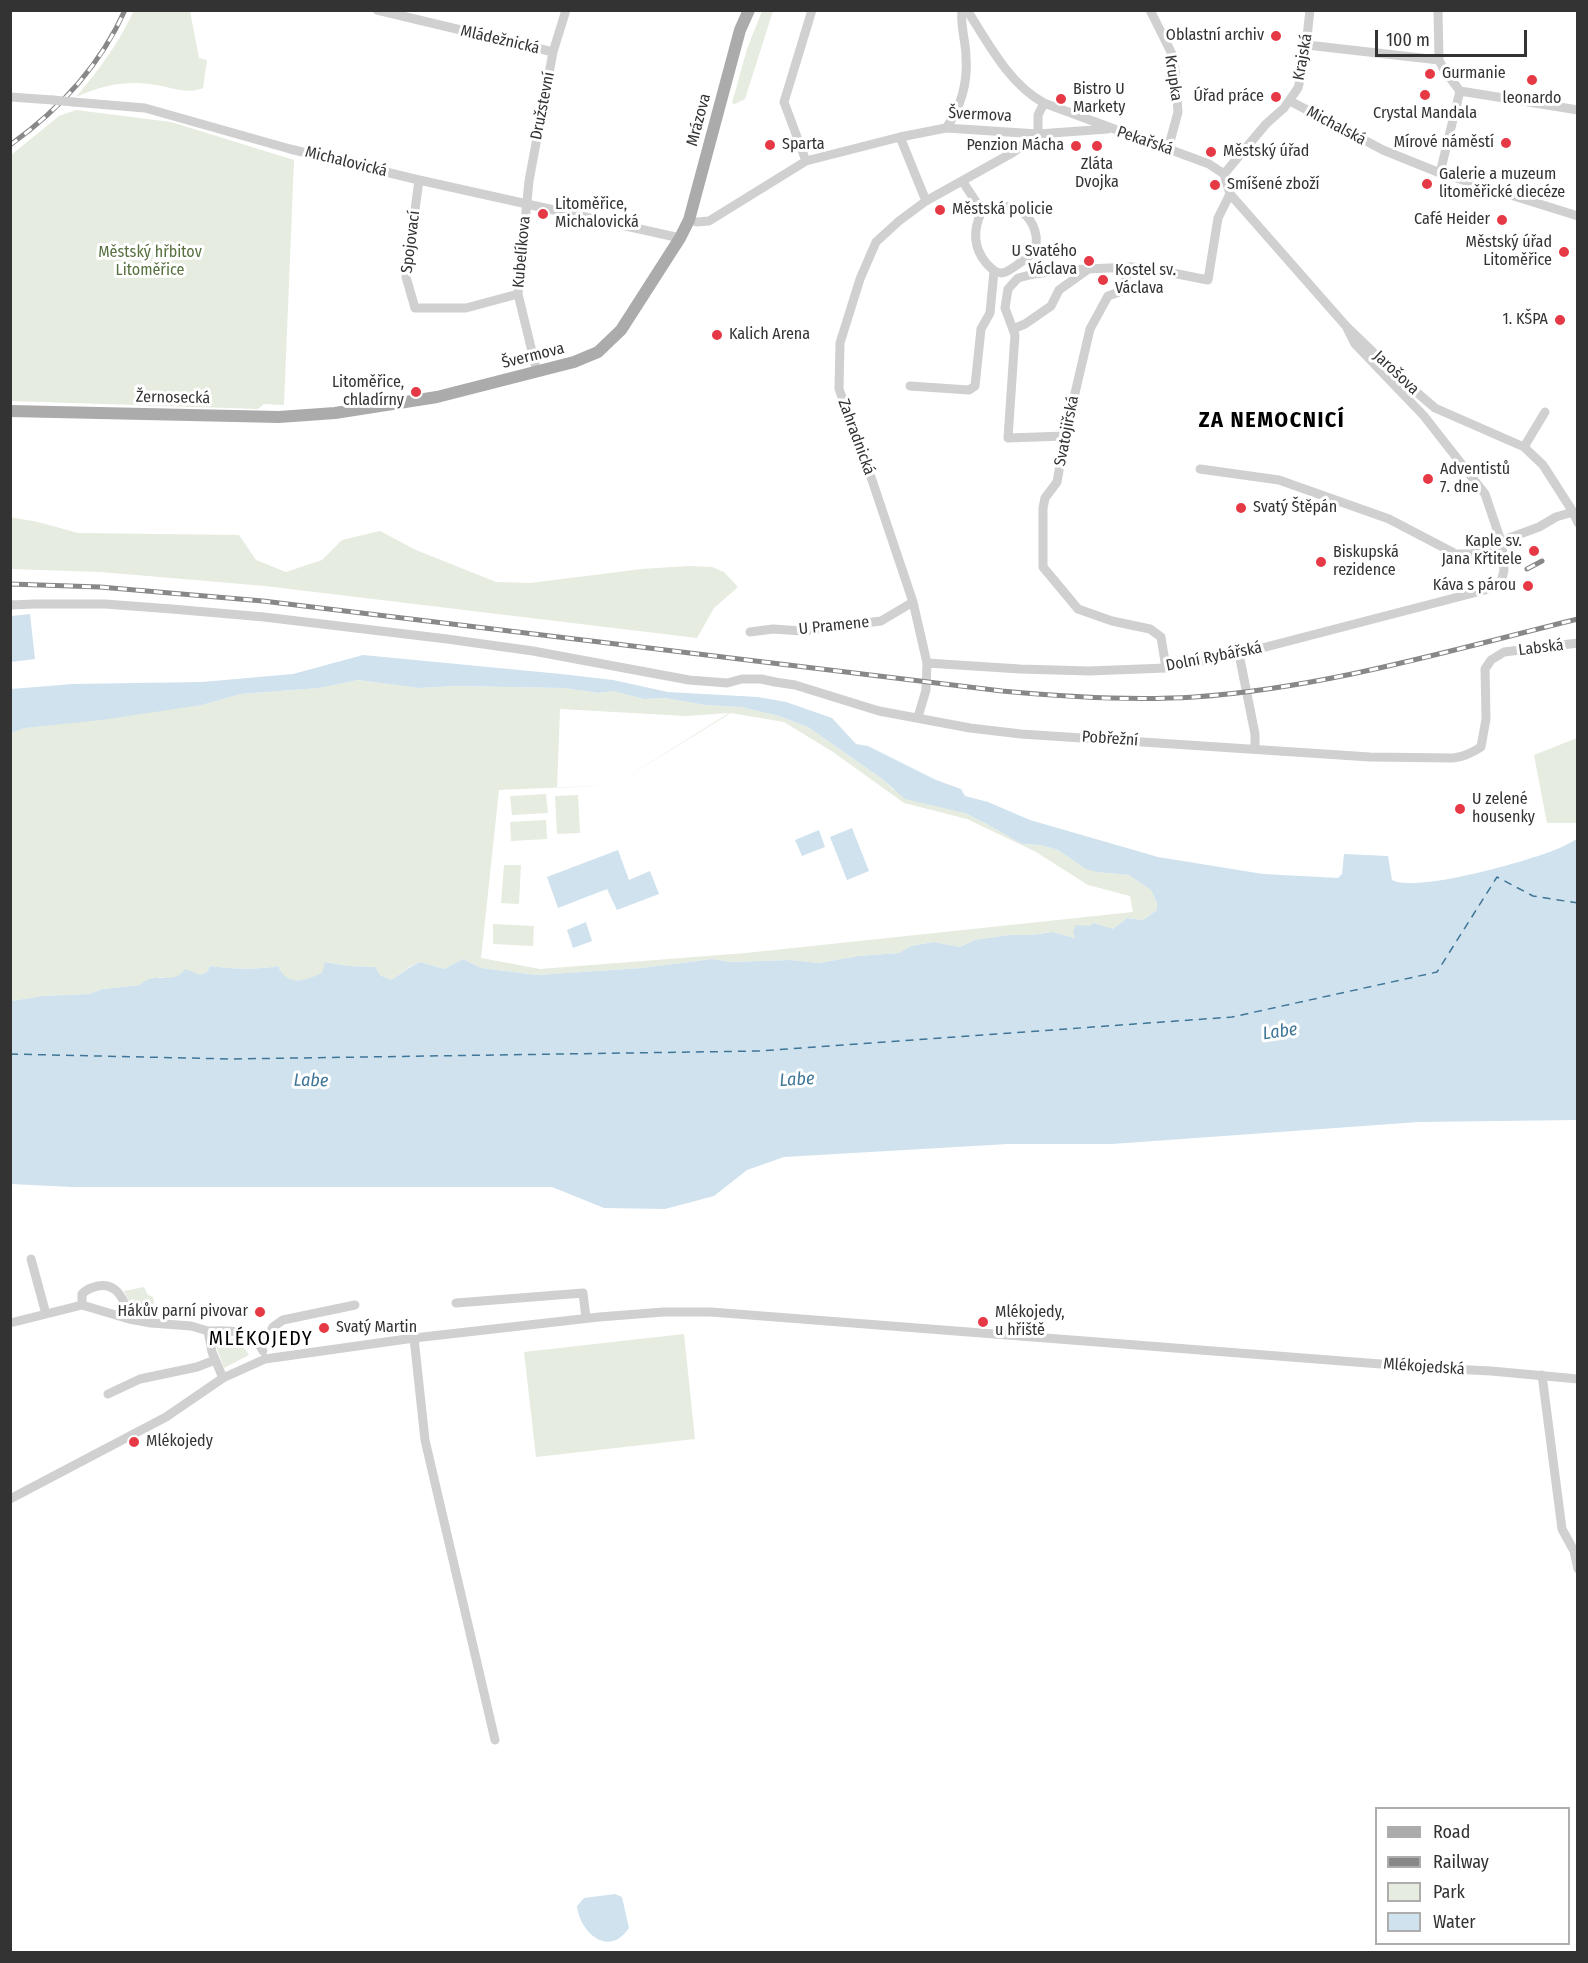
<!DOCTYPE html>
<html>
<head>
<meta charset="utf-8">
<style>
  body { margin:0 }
  #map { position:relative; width:1588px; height:1963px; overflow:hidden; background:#fff; font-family:"Fira Sans Condensed",sans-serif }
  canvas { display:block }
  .frame { position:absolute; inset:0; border:12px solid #333; pointer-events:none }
  .legend { position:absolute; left:1375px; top:1807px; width:195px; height:138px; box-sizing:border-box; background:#fff; border:2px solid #adadad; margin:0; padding:8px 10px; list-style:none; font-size:18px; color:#333 }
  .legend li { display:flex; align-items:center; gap:12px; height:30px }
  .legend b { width:30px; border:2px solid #adadad }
  .scale { position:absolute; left:1375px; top:30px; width:152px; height:27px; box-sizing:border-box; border:3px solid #333; border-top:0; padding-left:8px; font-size:18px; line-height:21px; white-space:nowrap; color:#333; -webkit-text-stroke:4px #fff; paint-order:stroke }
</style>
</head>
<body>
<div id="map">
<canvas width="1588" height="1963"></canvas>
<div class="frame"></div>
<ul class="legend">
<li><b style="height:8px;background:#ababab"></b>Road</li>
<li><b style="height:8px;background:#888"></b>Railway</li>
<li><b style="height:16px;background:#e6ecdf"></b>Park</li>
<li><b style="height:16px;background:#cfe2ee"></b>Water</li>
</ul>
<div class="scale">100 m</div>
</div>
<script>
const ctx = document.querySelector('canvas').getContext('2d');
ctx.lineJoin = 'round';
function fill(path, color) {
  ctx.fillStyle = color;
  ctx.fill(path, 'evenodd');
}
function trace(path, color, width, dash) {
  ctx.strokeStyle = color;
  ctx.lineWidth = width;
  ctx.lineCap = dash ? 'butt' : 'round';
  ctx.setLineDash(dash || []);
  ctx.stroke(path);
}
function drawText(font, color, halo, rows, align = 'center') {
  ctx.font = font + ' "Fira Sans Condensed",sans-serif';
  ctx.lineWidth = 6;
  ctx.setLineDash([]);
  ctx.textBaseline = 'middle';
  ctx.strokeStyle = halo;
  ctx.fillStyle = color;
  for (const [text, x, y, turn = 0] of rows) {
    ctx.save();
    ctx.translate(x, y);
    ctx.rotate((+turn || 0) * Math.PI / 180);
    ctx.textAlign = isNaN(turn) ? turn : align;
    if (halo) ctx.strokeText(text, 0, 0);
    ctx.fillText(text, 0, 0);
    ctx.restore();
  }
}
fill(new Path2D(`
  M134 10 190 11 199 58 207 60 203 88C186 95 172 87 156 85 125 80 104 85 76 97 99 70 119 43 134 10Z
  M762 11H773L745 99 735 104 732 103 747 49Z
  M76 110 171 122 294 160 284 405 264 404 258 409 11 401V155L59 116Z
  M10 517 38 522 78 533 239 535 256 560 286 572 322 560 342 540 380 531 416 550 496 582 530 583 642 569 689 566 712 567 724 572 738 587 714 608 697 638 265 586 101 572 11 569Z
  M358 680 419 688 456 686 564 688 599 693 613 691 644 699 665 698 705 705 741 707 779 716 808 727 881 778 894 790 965 813 985 823 1022 844 1041 845 1058 850 1073 860 1097 872 1129 875 1151 890 1157 903V910L1143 920 1127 918 1113 929 1090 926 1075 938 1051 932 1031 935H1009L975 940 960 947 932 942 911 946 899 953 859 956 817 963 791 960 731 962 712 959 642 968 537 975 481 968 463 959 444 969 420 962 411 966 391 980 380 975 375 967 349 966 326 962 323 973C305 981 288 988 278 966 256 970 232 969 210 966L207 972 200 975H181L173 979 160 977 140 985 103 989 89 994 43 996 11 1001V733L25 728 202 705 241 694 319 688ZM560 709 686 716 729 713 614 785 557 788ZM731 713 784 722 833 752 904 803 967 819 1036 852 1088 885 1130 896 1133 912 746 953 540 969 481 958 499 790 614 785Z
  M1577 738V823H1547L1534 755Z
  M546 794 548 813 512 815 510 796Z
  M578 795 580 833 557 834 555 796Z
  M546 820 547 839 511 841 510 822Z
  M504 865H521L519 904 501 903Z
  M493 924 534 926 533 946 493 944Z
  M144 1287 148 1295 153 1297 156 1314 153 1319C135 1313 132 1309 124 1291Z
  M684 1334 695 1439 536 1457 524 1352Z
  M222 1338C237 1338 241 1343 249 1355L224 1368 216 1346Z`), '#e6ecdf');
fill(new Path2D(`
  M30 614 35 659 11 662V616Z
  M363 655 561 674 613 680 668 692 758 697 786 702 832 718 856 744 868 746 936 780 961 789 965 796 988 802 1030 820 1158 857 1263 874 1338 878 1342 874 1344 854 1388 856 1392 880C1416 893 1524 862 1552 851 1561 848 1569 843 1577 839V1120L1419 1122 1112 1144H1008L784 1157 747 1170 714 1196 665 1209 604 1208 552 1187H72L11 1184V1001L43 996 89 994 103 989 140 985C155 969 173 987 185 969L200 975 207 972 210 966C232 969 256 970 278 966 288 988 306 980 322 973L325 962 349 966 375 967 380 975 391 980 412 966 420 962 444 969 463 959 481 968 537 975 642 968 712 959 731 962 791 960 818 963 859 956 899 953 911 946 933 942 960 947 975 940 1009 935H1031L1052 932 1075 938 1073 931 1076 925 1090 926 1093 923 1113 929 1127 918 1143 920 1157 910V903L1151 890 1129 875 1097 872 1086 869 1058 850 1041 845 1022 844 985 823 965 813 905 799 881 778 808 727 779 716 741 707 705 705 665 698 644 699 613 691 599 693 564 688 456 686 419 688 358 680 319 688 241 694 202 705 101 720 25 728 11 733V689L73 684 202 682 293 674Z
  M852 828 869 871 847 880 830 837Z
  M819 830 825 847 802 856 795 840Z
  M618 850 629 880 650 871 659 894 617 910 607 889 558 908 547 877Z
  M586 922 592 941 573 948 567 930Z
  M615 1894 622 1897 629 1928C609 1958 580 1933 577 1906L584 1898Z`), '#cfe2ee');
trace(new Path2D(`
  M10 1054 231 1059 760 1051 1232 1017 1437 972 1497 877 1533 896 1578 903`), '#3f7597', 1.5, [8, 6]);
trace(new Path2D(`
  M377 10 553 52
  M967 10C988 43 1009 84 1044 103L1209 164 1224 174 1230 194 1346 326 1400 378 1435 408 1524 447 1543 465 1573 512 1578 523
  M1150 10 1174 58 1178 112 1168 149
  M1438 10 1439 60 1444 70 1460 91
  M1307 45 1439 60
  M1460 91 1578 110
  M10 97 53 100
  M1290 101 1383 150 1440 173 1578 216
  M73 102 145 108 290 149 419 180 680 238
  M946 128C961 108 968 82 966 57 966 41 960 27 962 10
  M1038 134V115L1044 103
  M900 137 926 201
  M806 161 784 102 812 10
  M1440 173 1460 91
  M1224 174 1266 124 1284 108 1298 88 1304 64 1310 10
  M419 180 406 277 415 308H466L518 294
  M963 182 982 211C973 229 973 247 986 263 990 267 995 273 1001 273 1007 273 1012 268 1017 265 1022 261 1028 258 1032 253 1042 240 1033 220 1022 212 1011 203 994 206 982 211
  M689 220 697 222 709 221 806 161 900 137 946 128 1038 134 1108 129
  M1130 267 1122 291 1108 296 1090 329 1065 436 1057 482 1045 498 1043 508V567L1078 609 1112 621 1150 629 1161 637 1166 668
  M1013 329 1025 324 1051 306 1059 290 1087 270
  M537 372 518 294 529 181 553 52 566 10
  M910 386 969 390 975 386 981 329 990 313 994 271
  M1065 436 1008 438 1015 335 1005 308 1008 289 1018 278 1034 274 1067 270 1130 267 1147 268 1208 280 1218 218 1230 194
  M1524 447 1545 412
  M1200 469 1279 480 1389 519 1456 554H1472L1482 549 1502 544 1509 538 1539 527 1556 517 1573 512
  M10 605 35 604H105L172 609 264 617 447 639 533 651 689 680 727 683 742 679H761L775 682 795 685 879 711 970 728 1021 734 1370 757 1453 758C1464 757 1472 753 1481 747L1486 719 1485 669 1491 660 1504 652 1578 643
  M750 632 773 629 802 631 881 621 913 602
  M1239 654 1255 734V748
  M927 663 1020 669 1089 671 1166 668 1239 654 1485 590 1501 583 1504 570 1502 544 1485 494 1424 416 1355 344 1346 326
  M918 717 926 690 927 663 913 602 872 480 839 389 840 343 860 279 876 242 899 221 926 201 1012 153 1038 134
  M31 1259 46 1314
  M456 1303 583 1293 586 1318
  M82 1305V1294C89 1287 104 1282 114 1289 122 1294 128 1310 129 1319
  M10 1323 82 1305 129 1319 151 1323 191 1326 208 1331 212 1352 223 1378
  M208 1331C229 1330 253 1329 263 1351
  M414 1338 425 1440 495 1740
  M262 1347 273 1327 283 1320 355 1305
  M1542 1375 1562 1529 1574 1551 1578 1569
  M108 1394 140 1379 197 1367 215 1360
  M10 1499 166 1417 223 1378 265 1359 414 1338 599 1317 664 1312H711L1432 1368 1491 1371 1578 1379`), '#d0d0d0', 9);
trace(new Path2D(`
  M10 411 279 417 335 413 437 397 574 362 598 352 621 330 680 238 689 220 740 30 749 10`), '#ababab', 12);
const rail = new Path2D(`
  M10 145C59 110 100 66 125 10
  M1527 569 1542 561
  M10 584 100 587 263 601 1002 691C1066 697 1130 701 1194 697 1324 688 1451 650 1578 619`);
trace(rail, '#888', 5);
trace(rail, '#fff', 3, [9]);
trace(new Path2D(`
  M53 100 73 102`), '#d0d0d0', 9);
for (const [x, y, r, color] of [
  [1276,36,6,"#e63946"],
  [1430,74,6,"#e63946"],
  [1532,80,6,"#e63946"],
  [1425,95,6,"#e63946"],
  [1276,97,6,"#e63946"],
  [1061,99,6,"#e63946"],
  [1506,143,6,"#e63946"],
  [770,145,6,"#e63946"],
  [1076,146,6,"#e63946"],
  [1097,146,6,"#e63946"],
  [1211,152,6,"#e63946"],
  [1427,184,6,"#e63946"],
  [1215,185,6,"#e63946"],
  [940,210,6,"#e63946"],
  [543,214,6,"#e63946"],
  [1502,220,6,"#e63946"],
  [1564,252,6,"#e63946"],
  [1089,261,6,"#e63946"],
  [1103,280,6,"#e63946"],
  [1560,320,6,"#e63946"],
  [717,335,6,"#e63946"],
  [416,392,6,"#e63946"],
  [1428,479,6,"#e63946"],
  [1241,508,6,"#e63946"],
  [1534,551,6,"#e63946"],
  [1321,562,6,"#e63946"],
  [1528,586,6,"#e63946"],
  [1460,809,6,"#e63946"],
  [260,1312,6,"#e63946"],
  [983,1322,6,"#e63946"],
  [324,1328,6,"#e63946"],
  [134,1442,6,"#e63946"]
]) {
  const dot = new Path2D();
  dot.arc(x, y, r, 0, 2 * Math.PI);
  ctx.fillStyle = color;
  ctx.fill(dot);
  trace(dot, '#fff', 2);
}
drawText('16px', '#333', '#fff', [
  ["Oblastní archiv",1264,36,"right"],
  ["Gurmanie",1442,74],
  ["Bistro U",1073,90],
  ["Markety",1073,108],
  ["Úřad práce",1264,97,"right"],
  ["leonardo",1532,99,"center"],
  ["Crystal Mandala",1425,114,"center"],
  ["Mírové náměstí",1494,143,"right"],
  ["Sparta",782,145],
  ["Penzion Mácha",1064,146,"right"],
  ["Městský úřad",1223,152],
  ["Zláta",1097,165,"center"],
  ["Dvojka",1097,183,"center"],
  ["Galerie a muzeum",1439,175],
  ["litoměřické diecéze",1439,193],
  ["Smíšené zboží",1227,185],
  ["Litoměřice,",555,205],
  ["Michalovická",555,223],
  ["Městská policie",952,210],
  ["Café Heider",1490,220,"right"],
  ["Městský úřad",1552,243,"right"],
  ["Litoměřice",1552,261,"right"],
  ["U Svatého",1077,252,"right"],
  ["Václava",1077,270,"right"],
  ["Kostel sv.",1115,271],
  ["Václava",1115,289],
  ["1. KŠPA",1548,320,"right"],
  ["Kalich Arena",729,335],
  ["Litoměřice,",404,383,"right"],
  ["chladírny",404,401,"right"],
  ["Adventistů",1440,470],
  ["7. dne",1440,488],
  ["Svatý Štěpán",1253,508],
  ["Kaple sv.",1522,542,"right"],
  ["Jana Křtitele",1522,560,"right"],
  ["Biskupská",1333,553],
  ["rezidence",1333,571],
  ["Káva s párou",1516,586,"right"],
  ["U zelené",1472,800],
  ["housenky",1472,818],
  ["Hákův parní pivovar",248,1312,"right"],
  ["Mlékojedy,",995,1313],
  ["u hřiště",995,1331],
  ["Svatý Martin",336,1328],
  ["Mlékojedy",146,1442]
], 'left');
drawText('16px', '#333', '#fff', [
  ["Mládežnická",500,40,13],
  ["Krajská",1303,57,-80],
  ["Krupka",1173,78,82],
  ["Družstevní",543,106,-79],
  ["Švermova",980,115,3],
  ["Mrázova",699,120,-75],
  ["Michalská",1336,126,28],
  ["Pekařská",1145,141,19],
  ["Michalovická",346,162,14],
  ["Spojovací",411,242,-83],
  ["Kubelíkova",522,252,-85],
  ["Švermova",533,356,-14],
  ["Jarošova",1396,373,43],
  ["Žernosecká",173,398,1],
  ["Svatojiřská",1067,431,-79],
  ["Zahradnická",856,437,70],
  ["U Pramene",834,626,-6],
  ["Labská",1541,648,-7],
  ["Dolní Rybářská",1214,657,-11],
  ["Pobřežní",1110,739,4],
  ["Mlékojedská",1424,1367,4]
]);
drawText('16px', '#56703f', '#fff', [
  ["Městský hřbitov",150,253],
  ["Litoměřice",150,271]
]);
drawText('italic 18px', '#3f7597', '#fff', [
  ["Labe",1280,1032,-8],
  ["Labe",797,1080,-3],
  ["Labe",311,1081,1]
]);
ctx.letterSpacing = '1.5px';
drawText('20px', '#000', '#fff', [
  ["MLÉKOJEDY",261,1339]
]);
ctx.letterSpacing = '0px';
ctx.letterSpacing = '1.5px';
drawText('bold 22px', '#000', '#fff', [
  ["ZA NEMOCNICÍ",1272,421]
]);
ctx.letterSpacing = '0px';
</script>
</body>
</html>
